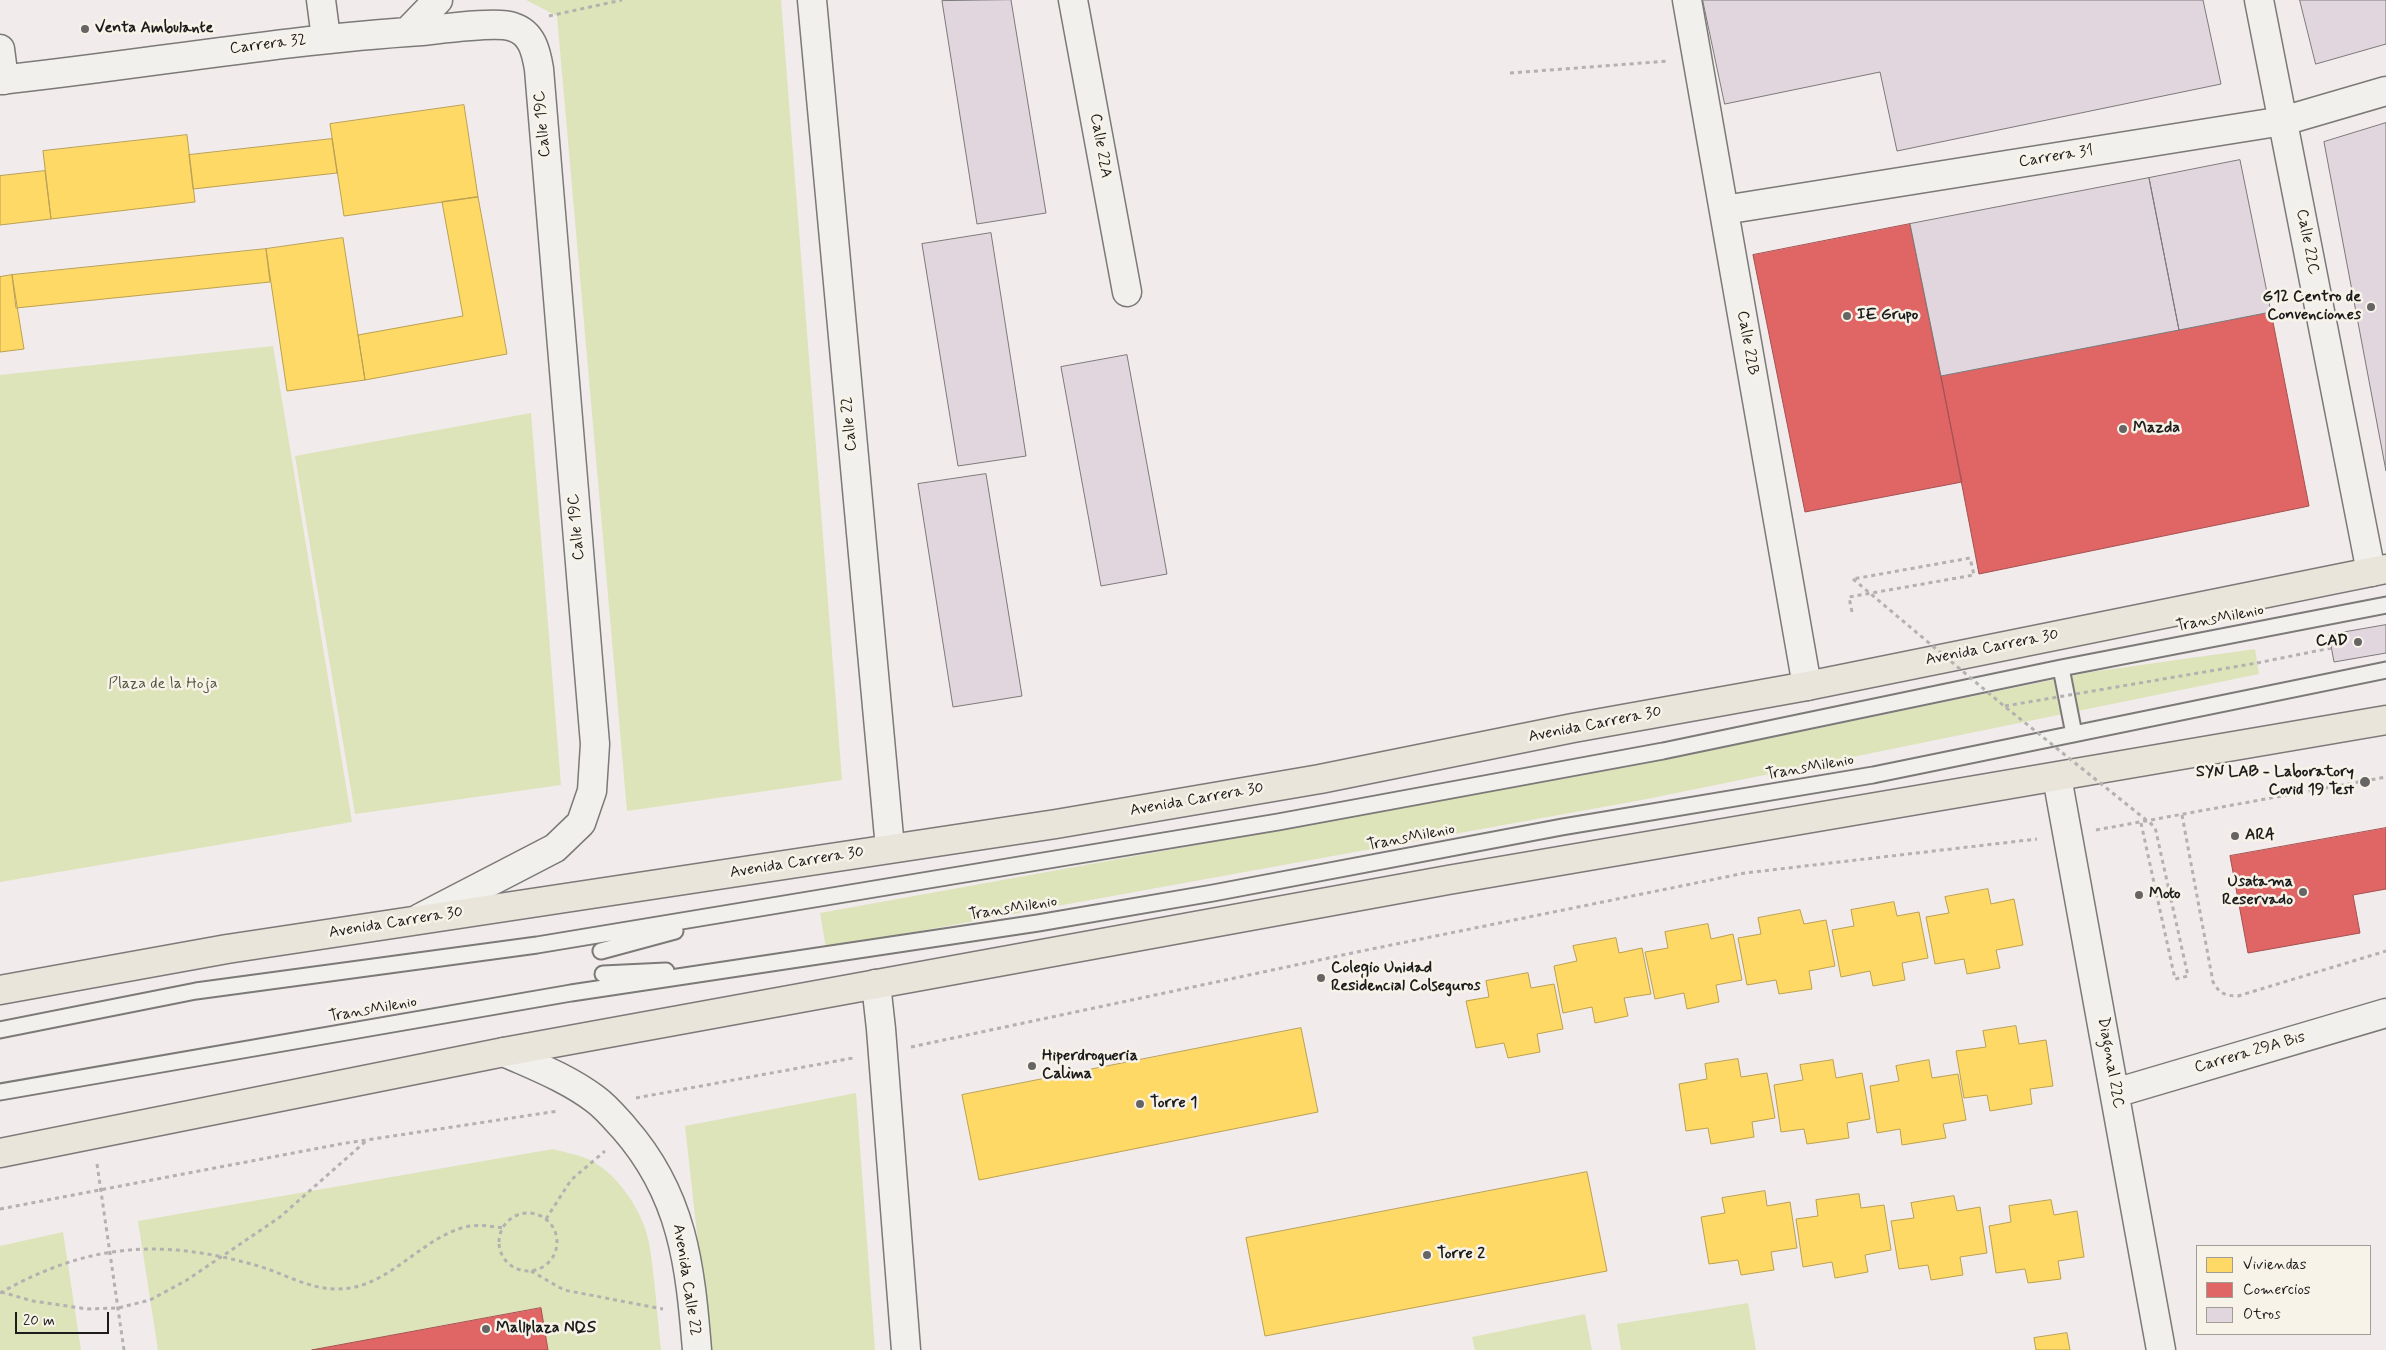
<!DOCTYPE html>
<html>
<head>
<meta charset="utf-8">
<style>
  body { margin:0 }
  #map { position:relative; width:2386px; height:1350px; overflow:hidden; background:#f1ebeb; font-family:Mynerve,sans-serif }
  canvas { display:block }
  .legend { position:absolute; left:2196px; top:1245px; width:175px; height:90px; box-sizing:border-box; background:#f7f3e8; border:1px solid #9f9d96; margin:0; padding:6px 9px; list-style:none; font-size:15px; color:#1c1c1c }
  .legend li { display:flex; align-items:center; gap:10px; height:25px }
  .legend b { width:25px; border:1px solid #9f9d96 }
  .scale { position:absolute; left:15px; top:1312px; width:94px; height:22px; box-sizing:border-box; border:2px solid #1c1c1c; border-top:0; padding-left:6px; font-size:15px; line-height:18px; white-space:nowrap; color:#1c1c1c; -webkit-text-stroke:4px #f7f3e8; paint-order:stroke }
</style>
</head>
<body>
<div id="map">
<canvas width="2386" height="1350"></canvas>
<ul class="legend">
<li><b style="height:14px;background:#ffd966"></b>Viviendas</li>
<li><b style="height:14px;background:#e06666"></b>Comercios</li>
<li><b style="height:14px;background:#e1d6de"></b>Otros</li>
</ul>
<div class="scale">20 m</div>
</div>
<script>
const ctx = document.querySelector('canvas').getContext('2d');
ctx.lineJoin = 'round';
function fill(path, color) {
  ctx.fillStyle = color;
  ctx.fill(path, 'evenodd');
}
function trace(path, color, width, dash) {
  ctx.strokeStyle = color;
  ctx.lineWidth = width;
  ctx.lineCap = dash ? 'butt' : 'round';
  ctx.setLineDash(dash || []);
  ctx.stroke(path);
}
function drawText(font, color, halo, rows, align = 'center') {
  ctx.font = font + ' Mynerve,sans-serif';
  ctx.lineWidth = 5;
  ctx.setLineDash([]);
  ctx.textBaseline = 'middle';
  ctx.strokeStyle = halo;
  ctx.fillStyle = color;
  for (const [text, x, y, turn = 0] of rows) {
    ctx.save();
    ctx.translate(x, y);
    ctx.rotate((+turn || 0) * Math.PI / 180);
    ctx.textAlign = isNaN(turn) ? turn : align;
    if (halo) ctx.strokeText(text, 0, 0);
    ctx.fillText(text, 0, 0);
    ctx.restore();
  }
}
fill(new Path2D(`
  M526 0H781L842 780 627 811 557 16Z
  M273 346 352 822 0 882V375Z
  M531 413 561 785 355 814 295 456Z
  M2255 649 2259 674 1647 799 826 948 820 913 1639 765 2091 672Z
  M856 1093 875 1350H710L685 1126Z
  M553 1149C563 1152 574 1154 583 1157 615 1169 643 1210 649 1243 655 1278 657 1315 661 1350H548L541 1308 312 1350H158L138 1221Z
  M63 1232 81 1350H0V1246Z
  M1748 1303 1756 1350H1621L1617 1324Z
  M1585 1314 1592 1350H1475L1472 1337Z`), '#dde4ba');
const homes = new Path2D(`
  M464 105 478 197 344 216 330 124Z
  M187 135 195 202 51 219 43 151Z
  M332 139 337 173 193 189 189 155Z
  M45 171 51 219 0 225V176Z
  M478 197 507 354 365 380 358 335 463 316 442 202Z
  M343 238 365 380 287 391 266 249Z
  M266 249 270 282 16 308 12 275Z
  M12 275 24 349 0 352V277Z
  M1988 889 1991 904 2014 899 2023 945 1996 950 2000 968 1967 974 1964 959 1935 964 1926 917 1949 913 1945 897Z
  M1894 902 1897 916 1919 912 1928 958 1902 963 1905 980 1873 986 1870 971 1841 977 1832 930 1854 926 1851 910Z
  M1800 910 1804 924 1826 920 1835 966 1809 971 1812 989 1779 994 1776 980 1747 985 1738 938 1761 934 1758 918Z
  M1708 924 1711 939 1733 934 1742 980 1716 985 1719 1002 1687 1009 1684 993 1655 999 1645 952 1668 948 1665 932Z
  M1616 938 1619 953 1642 948 1651 994 1624 998 1628 1016 1595 1023 1592 1007 1563 1013 1554 966 1577 961 1573 946Z
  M1528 973 1531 988 1554 984 1563 1029 1537 1034 1540 1052 1508 1058 1504 1043 1476 1048 1466 1001 1489 997 1486 981Z
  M2016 1026 2019 1044 2046 1040 2053 1086 2030 1089 2032 1104 1990 1111 1987 1095 1964 1098 1956 1051 1986 1047 1983 1031Z
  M1301 1028 1318 1112 979 1180 962 1095Z
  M1738 1059 1741 1077 1767 1073 1775 1118 1752 1122 1754 1137 1711 1144 1708 1128 1686 1131 1679 1084 1707 1079 1705 1064Z
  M1833 1060 1836 1078 1862 1073 1870 1119 1847 1123 1849 1138 1807 1144 1804 1129 1781 1132 1774 1085 1803 1080 1800 1065Z
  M1929 1060 1932 1078 1958 1074 1966 1120 1943 1124 1946 1138 1902 1145 1900 1129 1877 1133 1870 1086 1899 1081 1896 1066Z
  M1587 1172 1607 1271 1265 1336 1246 1238Z
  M1765 1191 1767 1206 1790 1202 1797 1248 1771 1252 1774 1270 1741 1275 1738 1260 1709 1264 1701 1217 1725 1213 1722 1198Z
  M1859 1194 1861 1208 1884 1205 1891 1250 1865 1255 1868 1272 1835 1278 1832 1262 1803 1267 1796 1219 1818 1216 1816 1200Z
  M1954 1196 1957 1211 1980 1207 1987 1253 1960 1257 1963 1275 1931 1280 1928 1265 1899 1269 1891 1221 1914 1218 1911 1203Z
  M2051 1200 2054 1215 2077 1211 2084 1257 2058 1261 2061 1279 2028 1283 2025 1269 1996 1273 1989 1226 2011 1222 2009 1206Z
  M2067 1333 2070 1350H2036L2034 1338Z`);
fill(homes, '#ffd966');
trace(homes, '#bba050', 1);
const shops = new Path2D(`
  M1910 224 1962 482 1805 512 1753 255Z
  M2271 312 2309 506 1979 574 1941 376Z
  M2386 828V889L2353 895 2360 933 2248 953 2230 856Z
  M541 1308 548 1350H312Z`);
fill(shops, '#e06666');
trace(shops, '#a55050', 1);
const building = new Path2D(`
  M1011 0 1046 213 977 224 942 1Z
  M1703 0H2203L2221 84 1897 151 1880 72 1725 104Z
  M2300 0H2386V44L2316 64Z
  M2386 123V471L2324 142Z
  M2240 160 2271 312 2179 330 2149 178Z
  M2149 178 2179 330 1941 376 1910 224Z
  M991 233 1026 456 958 466 922 244Z
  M1127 355 1167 574 1101 586 1061 367Z
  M986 474 1022 696 953 707 918 484Z
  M2386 625V653L2334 662 2329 635Z`);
fill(building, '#e1d6de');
trace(building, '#7c7979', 1);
const lane = new Path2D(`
  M2061 668 2074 734
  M601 951 675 931
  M603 974 666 971
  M0 1030 196 991 537 945 1278 822 1663 751 2061 668 2386 605
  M0 1092 571 993 1038 923 1213 893 1562 827 1873 775 2386 670`);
const street = new Path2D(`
  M321 0 326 38
  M812 0 890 848
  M1073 0 1127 292
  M1687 0 1807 686
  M2259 0 2371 572
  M408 31 438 0
  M0 49 4 80
  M0 80C141 65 280 40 422 31 442 29 497 21 513 27 532 33 536 51 539 69L595 744 592 791 581 823 555 848 420 918
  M1724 210 2283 121 2386 91
  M2057 777 2161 1350
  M2115 1093 2386 1013`);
const secondary = new Path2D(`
  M876 984 881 1029 906 1350
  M504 1052C535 1066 567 1078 595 1099 606 1107 615 1118 624 1128 683 1195 690 1265 697 1350`);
const highway = new Path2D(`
  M0 990 227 949 1056 824 1320 779 1573 728 1807 686 2386 569
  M0 1153 504 1052 1448 880 2386 720`);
trace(lane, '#7c7979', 19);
trace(street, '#7c7979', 31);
trace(secondary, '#7c7979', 31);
trace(highway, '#7c7979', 31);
trace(new Path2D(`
  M549 16 622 0
  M1510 73 1669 61
  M1852 612 1849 597 1974 575 1970 558 1853 579
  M2257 663 2331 648
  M2182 815 2213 982C2219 993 2225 996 2238 996L2386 951
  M2141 823 2175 979 2188 976 2155 827
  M2096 830 2386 777
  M911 1047 1357 952 1745 873 2037 839
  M636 1098 853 1058
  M97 1164 124 1350
  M0 1209 340 1144 558 1111
  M499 1242a29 29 0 1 1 58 0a29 29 0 1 1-58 0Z
  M546 1219 571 1180 605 1151
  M531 1271 564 1290 663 1309
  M1 1292 33 1301 87 1309 118 1308 150 1300 187 1280 280 1217 366 1141
  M0 1293C87 1244 159 1238 255 1265 281 1272 310 1290 338 1289 388 1289 419 1239 465 1227 478 1224 490 1226 503 1228`), '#b4b1b0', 3, [4, 4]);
trace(lane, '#f2f0ed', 15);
trace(street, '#f2f0ed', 28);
trace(secondary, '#f2f0ed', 28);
trace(highway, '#e9e5da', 28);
trace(new Path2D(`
  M1853 579 2004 706 2155 827
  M2005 706 2257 663`), '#b4b1b0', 3, [4, 4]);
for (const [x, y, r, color] of [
  [85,29,5,"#676464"],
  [2371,307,5,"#676464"],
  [1847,316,5,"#676464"],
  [2123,429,5,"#676464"],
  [2358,642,5,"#676464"],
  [2365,782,6,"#676464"],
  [2235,836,5,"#676464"],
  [2303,892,5,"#676464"],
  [2139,895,5,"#676464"],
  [1321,978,5,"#676464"],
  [1032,1066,5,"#676464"],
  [1140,1104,5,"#676464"],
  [1427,1255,5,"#676464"],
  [486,1329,5,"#676464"]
]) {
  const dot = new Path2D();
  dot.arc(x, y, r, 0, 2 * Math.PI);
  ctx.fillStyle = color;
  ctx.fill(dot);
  trace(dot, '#f7f3e8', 2);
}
drawText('bold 16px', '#1c1c1c', '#f7f3e8', [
  ["Venta Ambulante",95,29],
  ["G12 Centro de",2361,298,"right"],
  ["Convenciones",2361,316,"right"],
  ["IE Grupo",1857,316],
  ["Mazda",2133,429],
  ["CAD",2348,642,"right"],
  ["SYN LAB - Laboratory",2354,773,"right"],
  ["Covid 19 Test",2354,791,"right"],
  ["ARA",2245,836],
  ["Usatama",2293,883,"right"],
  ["Reservado",2293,901,"right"],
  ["Moto",2149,895],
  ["Colegio Unidad",1331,969],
  ["Residencial Colseguros",1331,987],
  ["Hiperdrogueria",1042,1057],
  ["Calima",1042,1075],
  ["Torre 1",1150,1104],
  ["Torre 2",1437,1255],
  ["Mallplaza NQS",496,1329]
], 'left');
drawText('16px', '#1c1c1c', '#f7f3e8', [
  ["Carrera 32",268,45,-7],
  ["Calle 19C",543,124,-95],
  ["Calle 22A",1100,146,80],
  ["Carrera 31",2056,157,-9],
  ["Calle 22C",2307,242,79],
  ["Calle 22B",1747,343,80],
  ["Calle 22",850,424,-95],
  ["Calle 19C",577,527,-95],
  ["TransMilenio",2220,619,-11],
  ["Avenida Carrera 30",1992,648,-11],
  ["Avenida Carrera 30",1595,725,-11],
  ["TransMilenio",1810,768,-10],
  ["Avenida Carrera 30",1197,800,-10],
  ["TransMilenio",1411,838,-11],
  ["Avenida Carrera 30",797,863,-9],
  ["TransMilenio",1013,909,-9],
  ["Avenida Carrera 30",396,923,-9],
  ["TransMilenio",373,1010,-10],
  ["Carrera 29A Bis",2250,1053,-16],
  ["Diagonal 22C",2110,1063,80],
  ["Avenida Calle 22",686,1280,81]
]);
drawText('16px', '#51563f', '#f7f3e8', [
  ["Plaza de la Hoja",163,685]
]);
</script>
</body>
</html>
